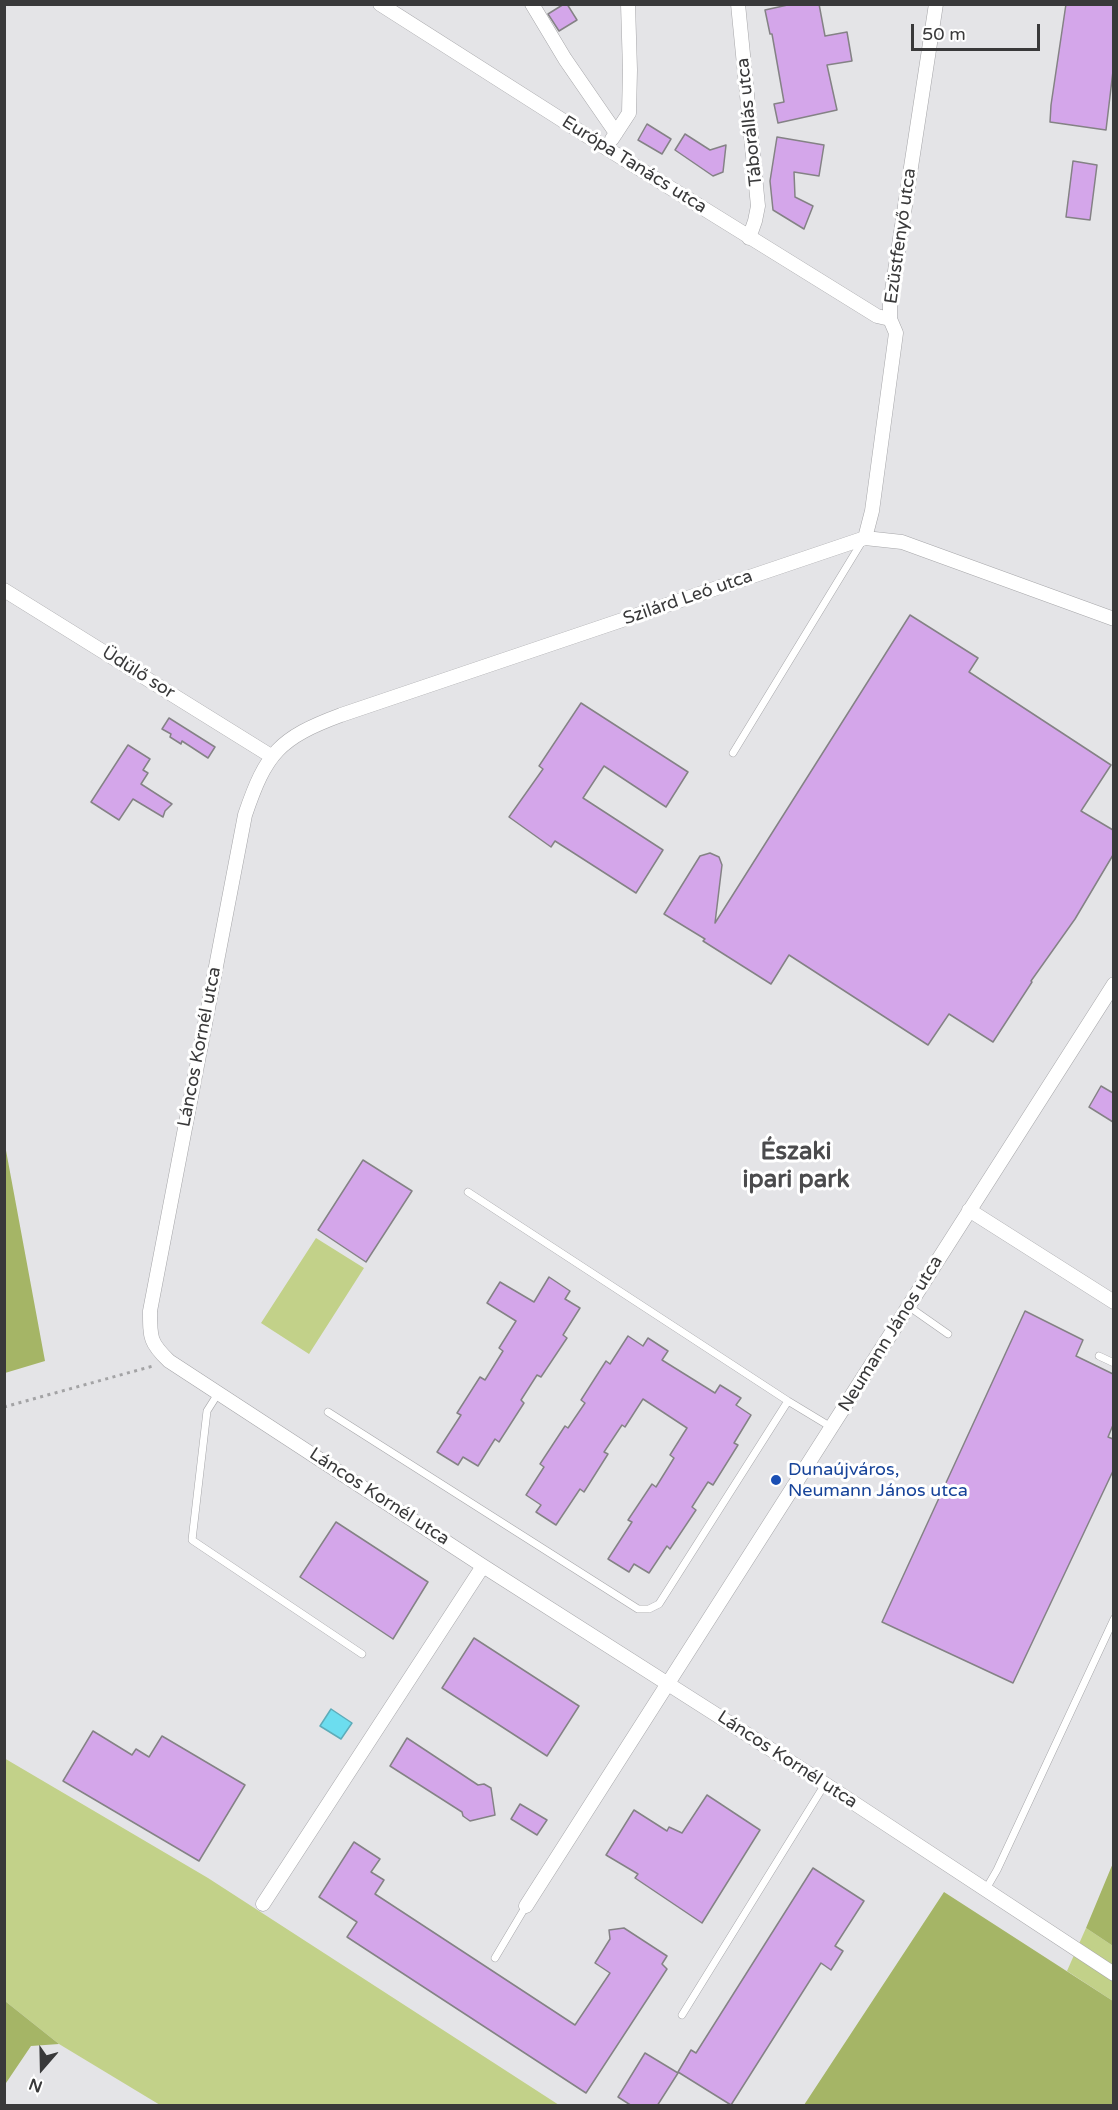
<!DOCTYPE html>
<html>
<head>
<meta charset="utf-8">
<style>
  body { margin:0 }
  #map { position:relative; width:1118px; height:2110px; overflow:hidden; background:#e4e4e7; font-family:"Varela Round",sans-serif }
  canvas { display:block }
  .frame { position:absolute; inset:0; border:6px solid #39393a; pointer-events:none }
  .north { position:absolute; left:12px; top:2038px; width:60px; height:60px; -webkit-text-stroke:4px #fff; paint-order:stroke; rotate:200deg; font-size:16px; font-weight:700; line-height:24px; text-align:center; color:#39393a }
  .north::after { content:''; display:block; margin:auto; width:21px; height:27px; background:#39393a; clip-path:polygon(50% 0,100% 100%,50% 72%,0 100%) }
  .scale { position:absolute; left:911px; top:24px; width:129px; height:27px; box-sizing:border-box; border:3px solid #39393a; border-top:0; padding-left:8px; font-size:18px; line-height:21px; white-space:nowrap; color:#39393a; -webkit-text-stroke:4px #fff; paint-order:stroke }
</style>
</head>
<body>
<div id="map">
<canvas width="1118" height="2110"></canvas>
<div class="frame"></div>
<div class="north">N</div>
<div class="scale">50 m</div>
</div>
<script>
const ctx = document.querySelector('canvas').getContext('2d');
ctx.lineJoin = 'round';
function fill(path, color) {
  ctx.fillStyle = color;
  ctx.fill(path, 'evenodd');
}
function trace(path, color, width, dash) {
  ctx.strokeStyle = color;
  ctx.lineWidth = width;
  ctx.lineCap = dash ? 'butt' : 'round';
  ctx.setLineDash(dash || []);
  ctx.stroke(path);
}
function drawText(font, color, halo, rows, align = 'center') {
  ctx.font = font + ' "Varela Round",sans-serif';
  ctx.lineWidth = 6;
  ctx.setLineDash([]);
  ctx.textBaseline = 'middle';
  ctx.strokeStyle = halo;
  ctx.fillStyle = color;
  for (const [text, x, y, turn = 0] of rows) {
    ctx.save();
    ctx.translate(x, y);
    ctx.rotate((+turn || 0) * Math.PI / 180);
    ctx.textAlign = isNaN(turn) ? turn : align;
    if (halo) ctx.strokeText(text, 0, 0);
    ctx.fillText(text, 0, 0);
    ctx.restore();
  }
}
fill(new Path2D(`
  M316 1238 364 1268 309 1354 261 1323Z
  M4 1758 208 1878 559 2105H160L59 2044 5 2001Z
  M1086 1928 1113 1946V2001L1067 1971Z`), '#c2d189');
fill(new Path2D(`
  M5 1145 45 1361 5 1373H4Z
  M1113 1863 1114 1946H1113L1086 1928Z
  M944 1892 1113 2001V2105H804Z
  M5 2001 59 2044 31 2046 6 2083 5 2100Z`), '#a5b566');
const water = new Path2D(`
  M331 1709 352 1723 341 1739 320 1726Z`);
fill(water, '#6cddef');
trace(water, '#5dacb9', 1.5);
const building = new Path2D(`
  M564 4H567L577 20 559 31 548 14Z
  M792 4H819L825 36 847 32 852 61 827 65 837 110 778 123 774 104 784 102 772 34H770L765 10Z
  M1066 4H1113V71L1106 130 1050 122 1051 105Z
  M647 124 671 139 662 154 638 140Z
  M685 134 710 150 726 145 723 172 713 176 675 150Z
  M777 137 824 145 819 176 794 172 795 197 813 206 804 229 773 210 770 181Z
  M1073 161 1097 165 1090 220 1066 217Z
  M910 615 978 658 969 672 1111 765 1081 811 1113 830V855L1075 919 1031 981 1032 982 993 1042 949 1014 928 1045 789 955 771 984 703 941 705 939 664 914 700 856 710 853 719 857 722 865 715 923Z
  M581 703 688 772 666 807 604 766 583 798 663 850 636 893 555 841 551 847 509 817 543 769 539 766Z
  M169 718 215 747 208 758 182 741 181 744 170 737 171 734 162 729Z
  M128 745 150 759 143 770 148 773 141 784 172 804 165 811 163 817 133 799 119 820 91 802Z
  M1101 1086 1113 1093V1122L1089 1107Z
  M363 1160 412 1191 366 1262 318 1230Z
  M549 1277 570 1291 565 1299 580 1308 563 1335 567 1338 541 1377 537 1375 521 1400 524 1403 499 1442 495 1439 478 1466 463 1457 458 1465 437 1452 461 1415 457 1413 480 1377 485 1380 503 1351 499 1348 516 1321 487 1303 500 1282 534 1302Z
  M1025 1311 1083 1340 1076 1356 1113 1374V1425L1108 1437 1113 1439V1471L1013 1683 882 1622Z
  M628 1336 643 1346 648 1338 668 1351 662 1360 715 1393 720 1385 741 1398 736 1405 751 1415 734 1443 738 1445 713 1485 708 1482 692 1507 696 1510 670 1549 667 1546 649 1573 634 1564 629 1572 608 1559 632 1522 628 1520 652 1484 656 1487 674 1458 670 1455 687 1428 643 1399 625 1427 622 1425 604 1452 608 1454 584 1492 580 1489 556 1525 536 1512 541 1505 526 1495 544 1467 540 1464 565 1426 568 1428 585 1403 581 1400 606 1361 610 1364Z
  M336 1522 428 1582 393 1639 300 1577Z
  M474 1638 579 1706 547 1756 442 1688Z
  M93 1731 132 1755 136 1749 149 1757 162 1736 245 1785 199 1861 63 1781Z
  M407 1738 478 1785 484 1784 491 1788 495 1815 470 1821 463 1816 462 1812 390 1766Z
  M707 1795 760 1830 702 1923 635 1878 638 1874 606 1855 634 1810 667 1831 669 1827 682 1833Z
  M520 1804 547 1820 537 1835 511 1819Z
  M354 1842 380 1859 371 1872 384 1880 375 1894 575 2025 610 1973 595 1963 610 1939 609 1930 624 1928 667 1956 662 1964 667 1969 586 2093 347 1937 357 1922 319 1897Z
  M813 1868 864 1901 835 1946 843 1951 831 1970 821 1963 731 2105 678 2072 691 2050 696 2053Z
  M645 2053 678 2073 657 2106H632L618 2097Z`);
fill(building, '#d4a6ea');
trace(building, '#848285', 1.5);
const lane = new Path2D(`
  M733 753 863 540
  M468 1192 788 1401 831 1427
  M908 1306 948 1334
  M1099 1356 1114 1363
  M219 1392 207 1411 192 1540 362 1654
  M328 1412 638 1609H649L659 1604 788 1401
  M986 1889 997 1870 1114 1619
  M495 1958 526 1906
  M682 2015 825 1784`);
const street = new Path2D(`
  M380 4 606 148 877 316 890 319
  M532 4 565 59 616 133
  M738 4 758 206 755 221 749 238
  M612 139 629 113 630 70 628 4
  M865 538 872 511 896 333 890 319V304L936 4
  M4 590 271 756
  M1114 619 902 542 865 538 341 715C279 738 266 753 245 815L150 1311C150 1338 150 1343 169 1361L483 1566 825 1784 1114 1974
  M969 1210 1114 1302
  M263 1904 483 1566
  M526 1906 1114 984`);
trace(lane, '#a6a6a9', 8);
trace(street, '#a6a6a9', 15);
trace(new Path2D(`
  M4 1407 153 1366`), '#a3a3a5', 3, [3, 4.5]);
trace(lane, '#fff', 7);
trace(street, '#fff', 14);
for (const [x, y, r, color] of [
  [776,1480,6,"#1a4fb4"]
]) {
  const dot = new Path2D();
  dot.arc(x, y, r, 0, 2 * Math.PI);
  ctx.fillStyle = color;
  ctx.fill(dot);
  trace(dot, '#fff', 2);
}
drawText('18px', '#39393a', '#fff', [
  ["Táborállás utca",750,122,-96],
  ["Európa Tanács utca",634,165,32],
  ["Ezüstfenyő utca",901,236,-82],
  ["Szilárd Leó utca",688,598,-19],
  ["Üdülő sor",138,673,32],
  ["Láncos Kornél utca",200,1047,-79],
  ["Neumann János utca",891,1334,-58],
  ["Láncos Kornél utca",379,1497,33],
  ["Láncos Kornél utca",787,1760,33]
]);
drawText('18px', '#164399', '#fff', [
  ["Dunaújváros,",788,1470],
  ["Neumann János utca",788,1491]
], 'left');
drawText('bold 24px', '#4b4b4d', '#fff', [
  ["Északi",796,1153],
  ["ipari park",796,1181]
]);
</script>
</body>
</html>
